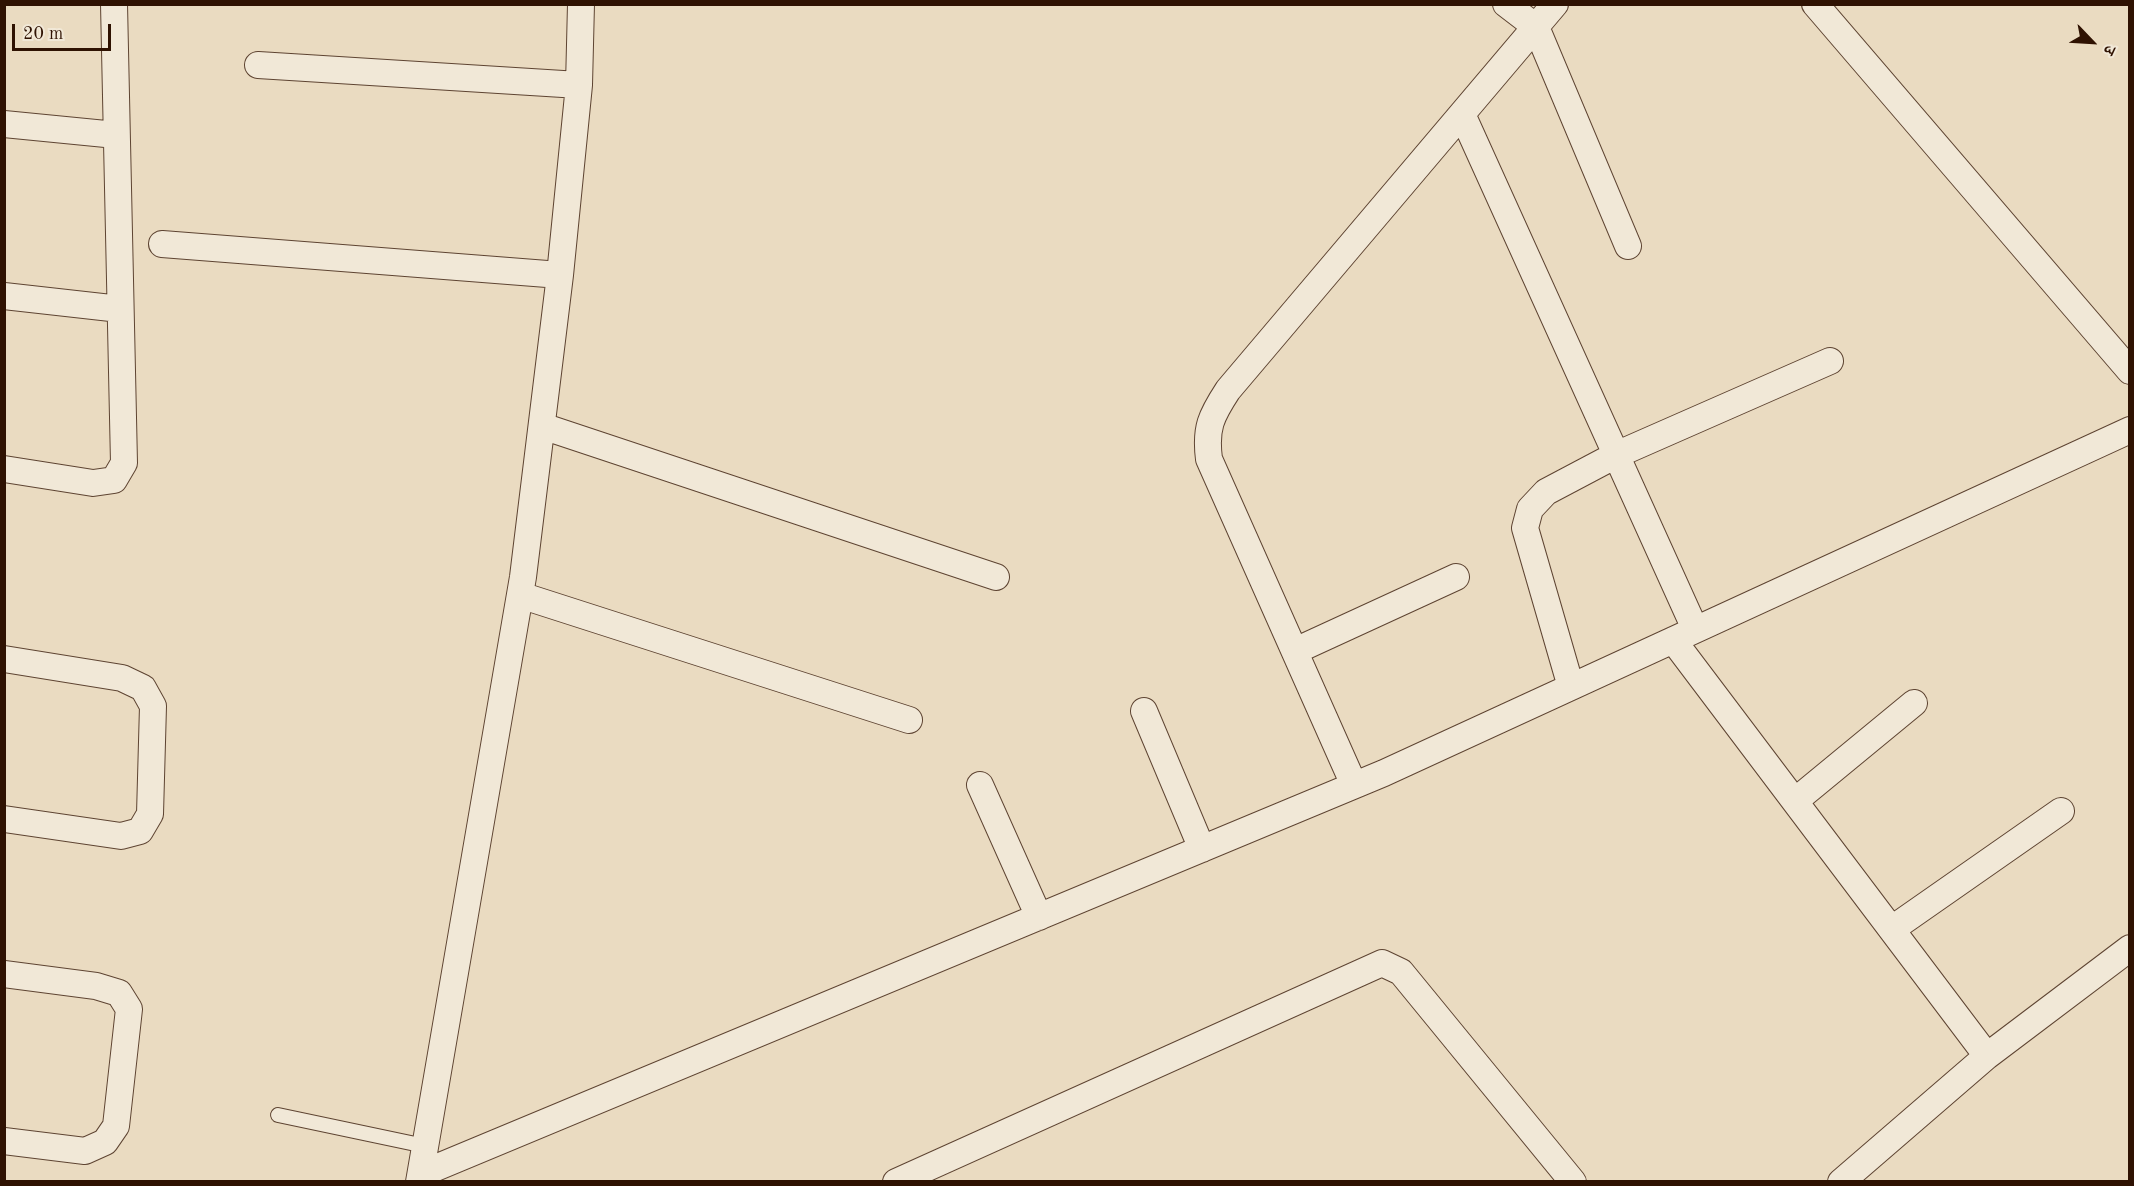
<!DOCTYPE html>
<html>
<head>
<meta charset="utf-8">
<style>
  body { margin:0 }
  #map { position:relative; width:2134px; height:1186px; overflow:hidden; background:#eadbc1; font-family:"Old Standard TT","Noto Serif Devanagari",serif }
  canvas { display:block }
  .frame { position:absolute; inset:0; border:6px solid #2f1202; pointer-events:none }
  .north { position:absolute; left:2062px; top:12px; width:60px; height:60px; -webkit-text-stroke:4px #f1e8d7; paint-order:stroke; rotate:115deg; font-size:16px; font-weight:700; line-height:24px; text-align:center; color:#2f1202 }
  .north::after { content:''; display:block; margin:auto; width:21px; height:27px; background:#2f1202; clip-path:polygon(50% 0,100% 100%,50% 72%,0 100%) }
  .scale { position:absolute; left:12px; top:24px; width:99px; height:27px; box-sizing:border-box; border:3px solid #2f1202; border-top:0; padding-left:8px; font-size:18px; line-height:21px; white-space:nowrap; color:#2f1202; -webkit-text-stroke:4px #f1e8d7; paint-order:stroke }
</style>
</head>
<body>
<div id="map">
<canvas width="2134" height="1186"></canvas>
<div class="frame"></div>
<div class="north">उ</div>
<div class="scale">20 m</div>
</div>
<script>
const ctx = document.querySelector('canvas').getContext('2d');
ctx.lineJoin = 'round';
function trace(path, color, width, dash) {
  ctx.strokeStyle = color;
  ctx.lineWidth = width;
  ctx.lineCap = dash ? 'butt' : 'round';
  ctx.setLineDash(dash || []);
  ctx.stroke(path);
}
const service = new Path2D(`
  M278 1115 425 1146`);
const minor = new Path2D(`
  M1506 4 1536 27 1628 246
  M1815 4 2130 371
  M258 65 579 85
  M1462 114 1695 629
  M4 124 116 135
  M162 244 560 275
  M4 296 120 309
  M542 426 996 577
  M4 469 93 483 114 480 124 463 114 4
  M520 595 909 720
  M1673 640 1987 1056 1841 1182
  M1295 651 1456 577
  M4 659 122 678 143 688 153 706 150 814 140 831 121 836 4 819
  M1571 687 1525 528 1530 509 1546 492 1616 455 1830 361
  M1144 711 1202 849
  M980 785 1039 917
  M1354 785 1209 459C1205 428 1211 416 1228 390L1555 4
  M1795 801 1914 703
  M1892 929 2061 811
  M4 974 96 986 119 993 129 1009 116 1126 105 1142 85 1151 4 1141
  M1987 1056 2130 948
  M421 1174 1384 773 2130 430
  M419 1182 523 577 560 275 579 85 581 4
  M896 1182 1382 963 1401 972 1573 1182`);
trace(service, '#5e4432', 16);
trace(minor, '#5e4432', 28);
trace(service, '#f1e8d7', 14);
trace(minor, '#f1e8d7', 26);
</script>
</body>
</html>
